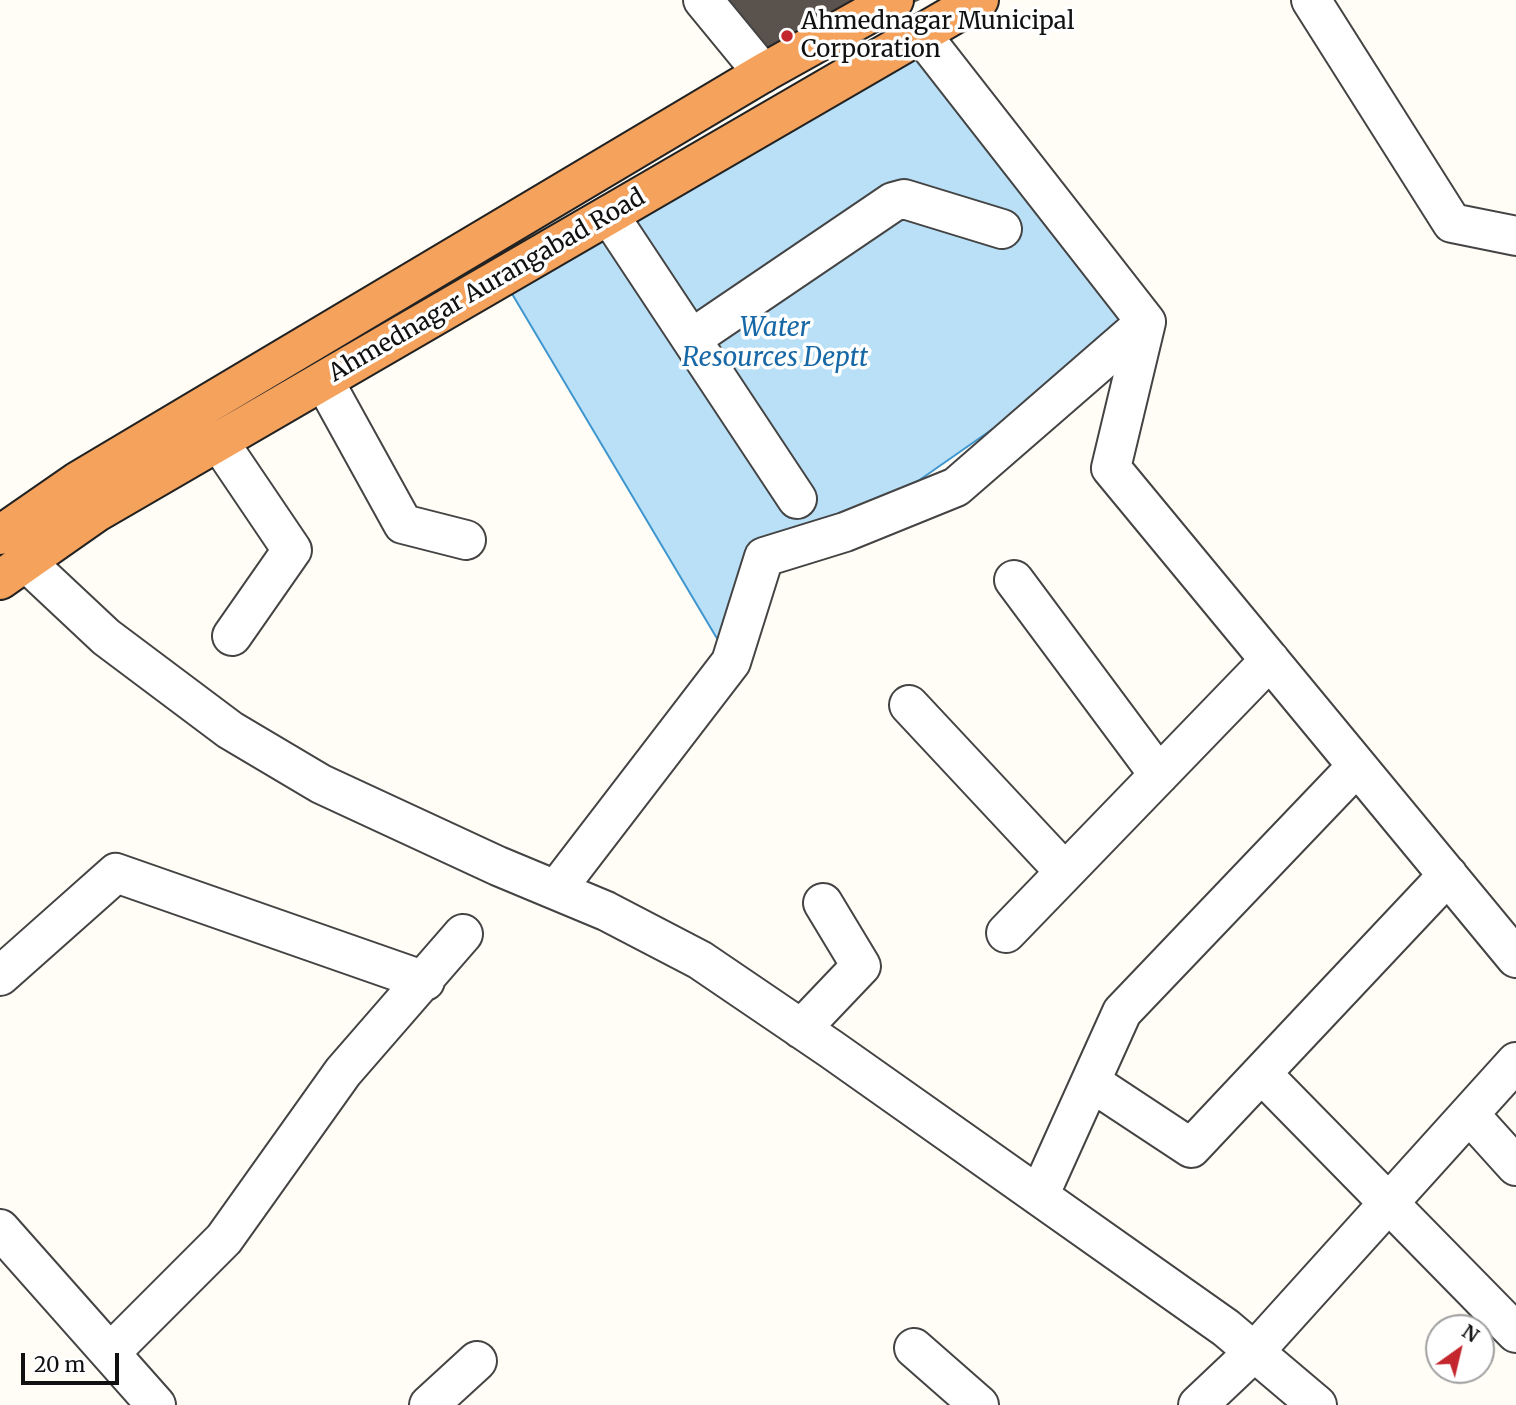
<!DOCTYPE html>
<html>
<head>
<meta charset="utf-8">
<style>
  body { margin:0 }
  #map { position:relative; width:1516px; height:1405px; overflow:hidden; background:#fffdf5; font-family:Merriweather,serif }
  canvas { display:block }
  .north { position:absolute; left:1425px; top:1314px; width:70px; height:70px; box-sizing:border-box; background:#fff; border:2px solid #a0a0a0; border-radius:50%; rotate:34deg; font-size:19px; font-weight:700; line-height:28px; text-align:center; color:#111 }
  .north::after { content:''; display:block; margin:auto; width:24px; height:32px; background:#c4262e; clip-path:polygon(50% 0,100% 100%,50% 72%,0 100%) }
  .scale { position:absolute; left:21px; top:1353px; width:98px; height:32px; box-sizing:border-box; border:4px solid #111; border-top:0; padding-left:9px; font-size:21px; line-height:24px; white-space:nowrap; color:#111; -webkit-text-stroke:5px #fff; paint-order:stroke }
</style>
</head>
<body>
<div id="map">
<canvas width="1516" height="1405"></canvas>
<div class="north">N</div>
<div class="scale">20 m</div>
</div>
<script>
const ctx = document.querySelector('canvas').getContext('2d');
ctx.lineJoin = 'round';
function fill(path, color) {
  ctx.fillStyle = color;
  ctx.fill(path, 'evenodd');
}
function trace(path, color, width, dash) {
  ctx.strokeStyle = color;
  ctx.lineWidth = width;
  ctx.lineCap = dash ? 'butt' : 'round';
  ctx.setLineDash(dash || []);
  ctx.stroke(path);
}
function drawText(font, color, halo, rows, align = 'center') {
  ctx.font = font + ' Merriweather,serif';
  ctx.lineWidth = 7;
  ctx.setLineDash([]);
  ctx.textBaseline = 'middle';
  ctx.strokeStyle = halo;
  ctx.fillStyle = color;
  for (const [text, x, y, turn = 0] of rows) {
    ctx.save();
    ctx.translate(x, y);
    ctx.rotate((+turn || 0) * Math.PI / 180);
    ctx.textAlign = isNaN(turn) ? turn : align;
    if (halo) ctx.strokeText(text, 0, 0);
    ctx.fillText(text, 0, 0);
    ctx.restore();
  }
}
const water = new Path2D(`
  M921 34 1146 322 845 532 764 557 731 662 502 277Z`);
fill(water, '#b9e0f7');
trace(water, '#3f96cf', 2);
fill(new Path2D(`
  M703 0H920L763 73Z`), '#5a524d');
const minor = new Path2D(`
  M703 0 763 73
  M1311 0 1452 223 1516 236
  M921 34 1146 322 1111 468 1516 958
  M609 215 797 499
  M691 339 893 202 904 199 1002 229
  M324 381 403 524 466 540
  M219 442 292 550 232 636
  M26 562 106 637 230 730 321 784 498 866 606 911 700 960 831 1049 1226 1328 1317 1405
  M1014 580 1159 775
  M909 705 1065 872
  M556 890 731 662 764 557 845 532 956 487 1146 322
  M1006 933 1270 660
  M0 976 116 873 425 981
  M801 1029 861 966 823 903
  M1262 1074 1516 1333
  M1091 1082 1191 1148 1448 875
  M1469 1114 1516 1166
  M1039 1196 1122 1012 1357 766
  M0 1229 156 1405
  M914 1348 979 1405
  M110 1353 224 1239 343 1072 463 934
  M429 1405 477 1361
  M1198 1405 1254 1352 1516 1062`);
const highway = new Path2D(`
  M0 535 78 481 763 73 894 0
  M0 580 97 512 979 0`);
trace(minor, '#444', 42);
trace(highway, '#222', 42);
trace(minor, '#fff', 38);
trace(highway, '#f5a25d', 38);
for (const [x, y, r, color] of [
  [787,36,7,"#c4262e"]
]) {
  const dot = new Path2D();
  dot.arc(x, y, r, 0, 2 * Math.PI);
  ctx.fillStyle = color;
  ctx.fill(dot);
  trace(dot, '#fff', 2.5);
}
drawText('24px', '#111', '#fff', [
  ["Ahmednagar Municipal",801,22],
  ["Corporation",801,50]
], 'left');
drawText('24px', '#111', '#fff', [
  ["Ahmednagar Aurangabad Road",487,286,-30]
]);
drawText('italic 26px', '#1768a6', '#fff', [
  ["Water",775,329],
  ["Resources Deptt",775,359]
]);
</script>
</body>
</html>
